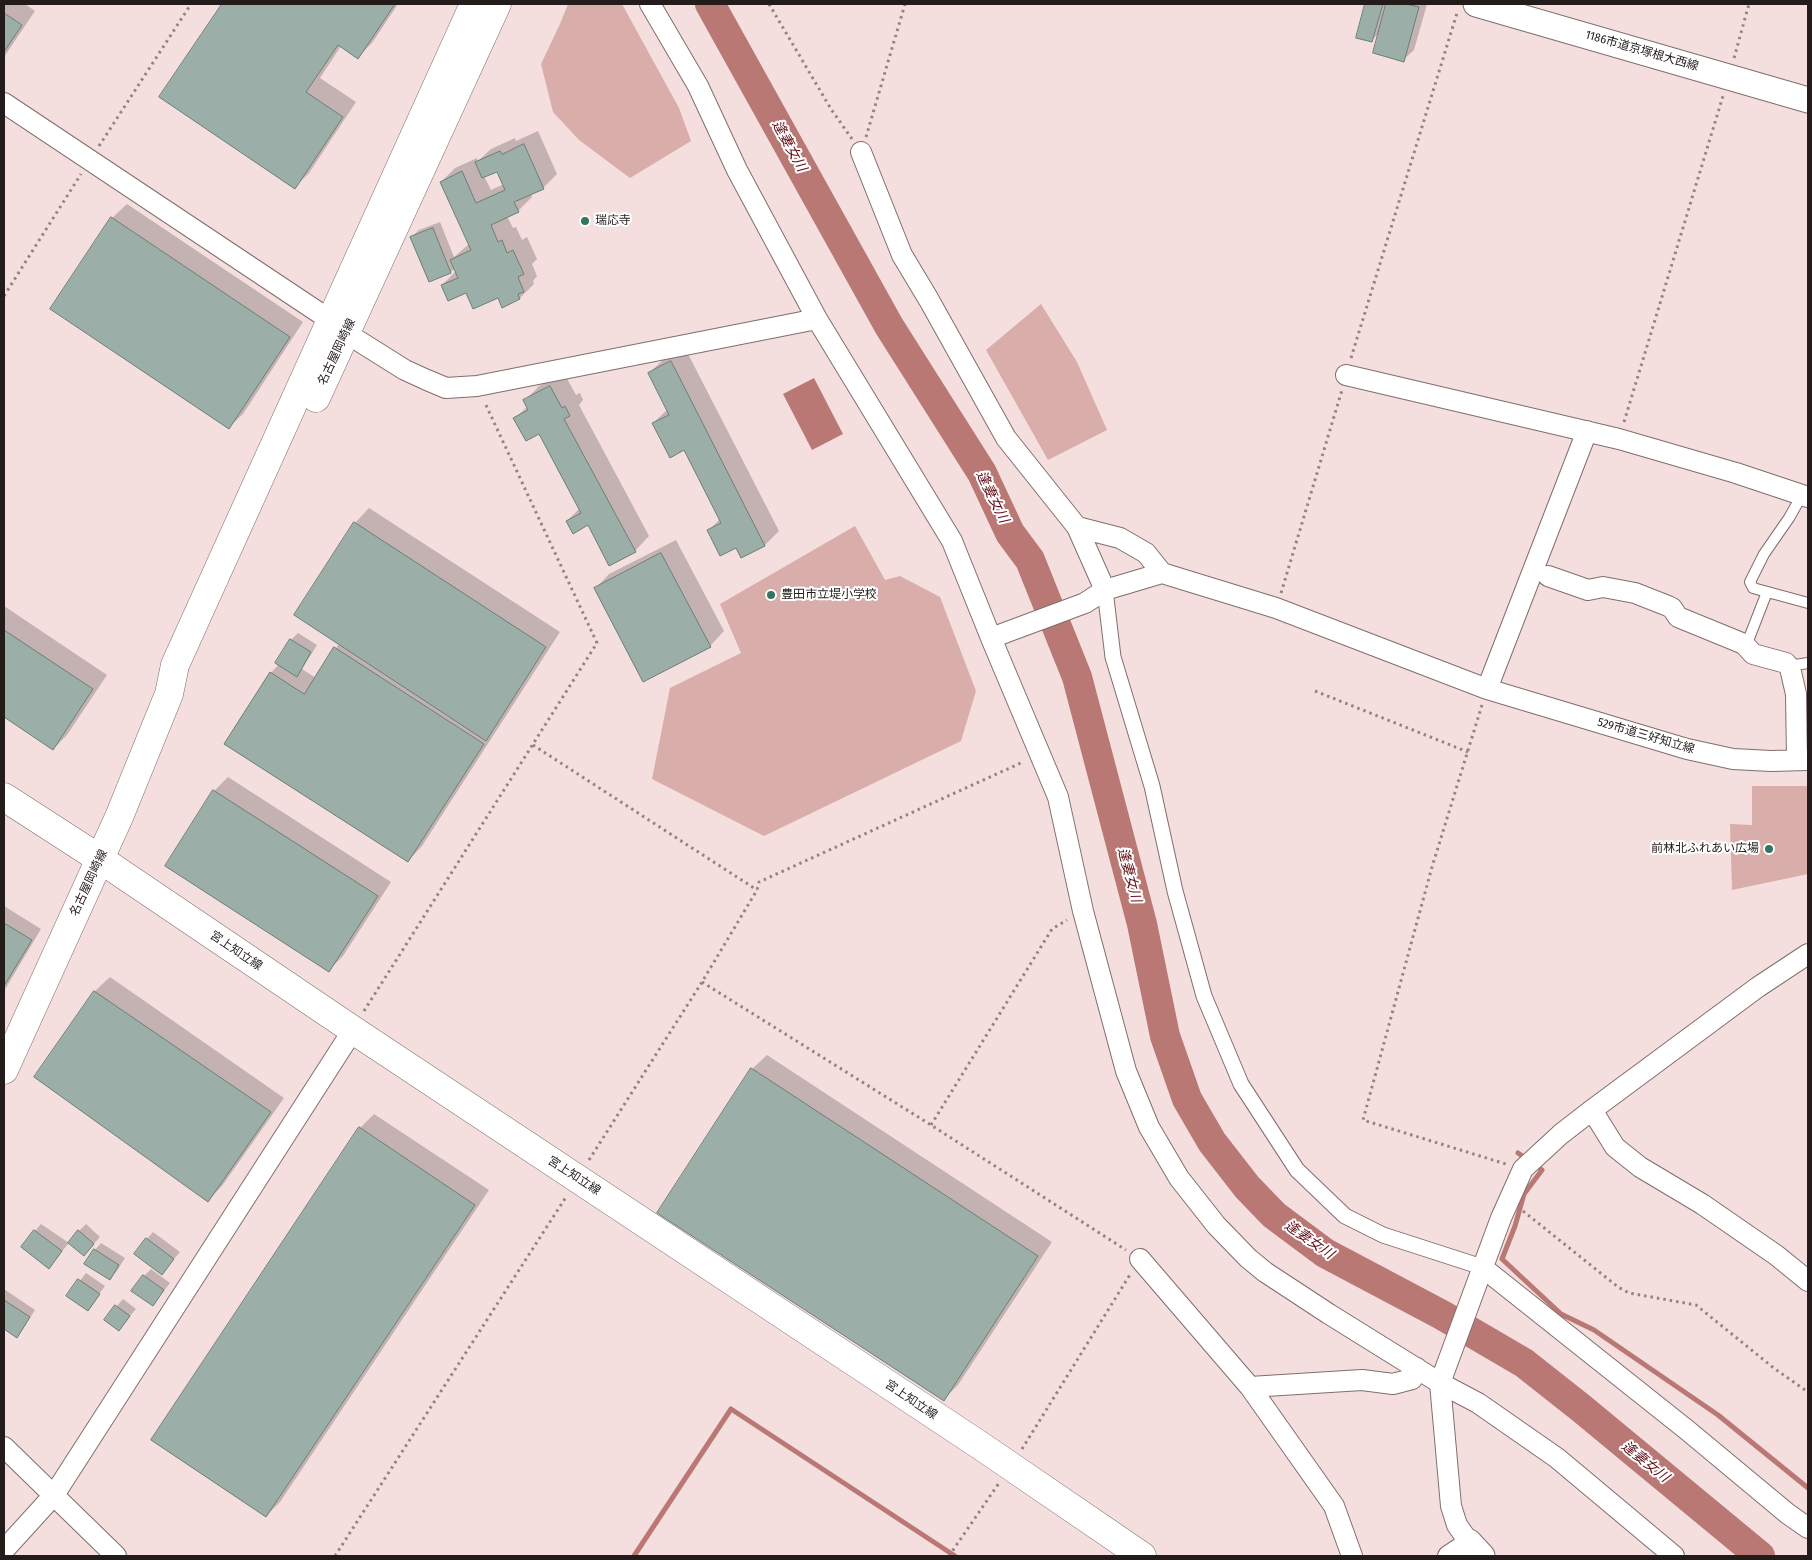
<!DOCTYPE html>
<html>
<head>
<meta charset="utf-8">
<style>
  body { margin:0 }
  #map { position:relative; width:1812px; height:1560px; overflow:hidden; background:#f4dfde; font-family:"Fira Sans Condensed",sans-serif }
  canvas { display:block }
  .frame { position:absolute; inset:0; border:5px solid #231c1b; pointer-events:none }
</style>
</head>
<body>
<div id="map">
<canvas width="1812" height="1560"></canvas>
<div class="frame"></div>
</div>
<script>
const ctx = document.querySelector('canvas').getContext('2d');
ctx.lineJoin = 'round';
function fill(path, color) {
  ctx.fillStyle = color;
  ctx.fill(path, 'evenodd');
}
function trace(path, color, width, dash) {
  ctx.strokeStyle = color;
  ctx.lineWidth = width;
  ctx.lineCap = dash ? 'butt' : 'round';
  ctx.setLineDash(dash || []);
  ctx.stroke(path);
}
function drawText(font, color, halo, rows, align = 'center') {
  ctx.font = font + ' "Fira Sans Condensed","Noto Sans JP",sans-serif';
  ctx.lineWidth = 4;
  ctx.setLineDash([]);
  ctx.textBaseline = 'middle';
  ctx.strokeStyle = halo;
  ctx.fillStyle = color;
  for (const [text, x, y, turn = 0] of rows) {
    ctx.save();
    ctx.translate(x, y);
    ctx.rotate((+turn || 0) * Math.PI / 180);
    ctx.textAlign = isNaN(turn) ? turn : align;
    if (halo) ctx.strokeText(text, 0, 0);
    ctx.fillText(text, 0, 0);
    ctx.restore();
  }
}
fill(new Path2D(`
  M568 4H622L679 108 691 141 630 178 579 140 553 112 541 64 560 24Z
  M1041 304 1077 362 1107 430 1048 460 986 350Z
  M855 526 885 580 900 576 940 597 976 691 961 741 764 836 652 779 670 688 741 653 720 604Z
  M1752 786H1808V874L1732 890 1730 824 1752 825Z`), '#d8adaa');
fill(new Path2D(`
  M814 378 843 434 812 450 783 394Z`), '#ba7875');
fill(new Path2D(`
  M4 4H25L35 11 4 57Z
  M223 4H398L372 43 358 57 341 46 320 78 356 102 309 173 295 187 161 97Z
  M1367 4H1427L1414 50 1403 60 1380 32 1371 41 1358 37Z
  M538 131 557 174 543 188 531 194 532 197 518 211 507 216 513 228 516 227 522 240 527 237 537 259 532 264 537 276 533 281 534 284 520 298 467 291 442 285 456 271 455 268 451 272 430 281 412 237 419 230 440 222 454 257 469 244 441 182 455 168 477 158 478 161 491 149 515 138 516 141ZM497 170 504 184 491 190 484 176Z
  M127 204 303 322 243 414 228 428 112 218Z
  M685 348 779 531 765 545 742 556 736 546 708 531 720 519 684 449 653 423 668 409 649 373 664 359Z
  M564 373 576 395 580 393 583 400 579 405 649 536 635 551 588 524 567 521 580 508 539 432 515 418 528 406 525 401 539 386Z
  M369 508 560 632 422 846 408 861 271 673 279 664 291 640 298 633 317 645 302 669 316 678 339 644 355 523Z
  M676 540 724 631 710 646 595 589 609 574Z
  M4 606 107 675 67 735 53 749 4 716Z
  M228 777 391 882 343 956 329 970 214 791Z
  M4 906 41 929 4 991Z
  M110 977 284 1098 222 1186 208 1200 36 1077 95 991Z
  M767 1055 1052 1242 958 1385 943 1400 659 1212 752 1069Z
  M374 1114 489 1190 280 1502 266 1516 152 1439 360 1128Z
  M41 1224 69 1243 49 1267 35 1231Z
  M86 1224 100 1237 84 1255 79 1231Z
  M153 1232 180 1252 162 1273 147 1239Z
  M101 1243 125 1258 116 1272 110 1278 95 1250Z
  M151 1269 170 1283 153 1305 144 1276Z
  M86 1273 105 1286 88 1309 68 1296Z
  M4 1289 35 1310 23 1329 16 1336 4 1328Z
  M123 1299 136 1309 119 1329 106 1319Z`), '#0003');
trace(new Path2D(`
  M1518 1153 1528 1160
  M1535 1165 1542 1170 1524 1194 1515 1226 1502 1259 1561 1314 1594 1330 1718 1415 1808 1488
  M634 1556 731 1409 955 1556`), '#ba7875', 5);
trace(new Path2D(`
  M710 4 889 326 982 473 1010 533 1030 560 1077 677 1142 924 1165 1036 1187 1099 1212 1142 1247 1187 1274 1215 1325 1253 1442 1315 1524 1363 1581 1408 1760 1556`), '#ba7875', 30);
const building = new Path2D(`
  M222 4H395L358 59 338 45 306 92 343 117 295 189 159 97Z
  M1365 4H1383L1372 42 1356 38Z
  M1386 4H1406L1419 7 1404 62 1373 53Z
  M4 13 22 25 4 52Z
  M524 144 544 189 514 202 519 212 491 225 498 242 502 240 507 253 513 250 524 274 518 277 524 292 518 294 520 299 502 308 498 298 473 309 466 293 448 301 441 285 458 278 450 260 471 250 440 182 462 171 476 203 505 190 497 172 482 178 475 162 500 151 502 154Z
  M111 217 290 337 229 429 50 309Z
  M433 228 451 273 429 282 410 237Z
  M671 361 765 546 741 558 736 548 720 556 707 530 721 523 684 450 670 458 652 423 669 415 648 373Z
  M550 386 562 408 565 406 570 416 564 419 636 552 609 566 588 525 573 534 566 521 581 513 539 434 526 441 513 418 528 410 523 400Z
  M354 522 546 647 486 741 294 615Z
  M661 553 711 647 643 682 594 588Z
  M4 630 93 689 53 750 4 717Z
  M290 639 311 652 297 677 275 663Z
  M334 647 484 744 408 862 224 744 270 672 304 694Z
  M213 790 378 896 329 972 165 866Z
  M4 923 32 940 4 986Z
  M94 991 271 1112 208 1202 34 1077Z
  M751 1068 1038 1256 944 1401 657 1213Z
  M359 1127 475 1205 266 1517 151 1440Z
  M34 1230 62 1251 49 1269 21 1247Z
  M78 1230 94 1244 84 1256 68 1243Z
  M146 1238 174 1259 162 1275 134 1254Z
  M94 1249 119 1265 110 1280 84 1264Z
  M143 1275 164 1290 153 1306 131 1291Z
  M78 1279 100 1294 88 1311 66 1296Z
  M4 1300 30 1317 17 1338 4 1329Z
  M115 1305 130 1316 119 1331 104 1320Z`);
fill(building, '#9baea8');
trace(building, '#6a7d77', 1);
const service = new Path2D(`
  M1802 495 1789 518 1764 554 1750 582 1753 588 1808 603
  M1746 646 1767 592
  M1788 666 1808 663`);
const pedestrian = new Path2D(`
  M1105 590 1113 657 1152 786 1175 891 1204 996 1241 1084 1297 1170 1345 1216 1383 1235 1482 1267`);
const minor = new Path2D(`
  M650 4 698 86 737 170 817 319 952 541 991 638 1085 603 1105 590 1162 573 1276 608 1487 689 1687 749 1733 759 1771 761 1808 760
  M4 103 330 320 346 333 405 370 427 380 446 388 477 386 817 319
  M861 152 902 255 929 300 1006 438 1077 527 1105 590
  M1346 375 1619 439 1736 473 1808 497
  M1077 527 1120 538 1146 553 1162 573
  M1548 576 1588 590 1603 587 1635 593 1668 606 1672 608 1678 617 1744 644 1753 654 1786 663 1790 668 1796 694 1797 760
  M991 638 1058 797 1083 911 1126 1071 1149 1127 1179 1178 1216 1225 1248 1258 1265 1272 1329 1314 1440 1383 1478 1403 1557 1458 1674 1556
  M1487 689 1587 431
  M1592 1110 1615 1147 1640 1167 1702 1204 1776 1255 1808 1281
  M1140 1259 1250 1387 1334 1506 1352 1556
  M1482 1267 1687 1430 1788 1514 1808 1528
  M1250 1387 1362 1380 1393 1384 1412 1379 1417 1368
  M4 1447 116 1556
  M4 1550 54 1495 353 1030
  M1448 1556 1469 1542 1457 1525 1451 1506 1440 1383 1501 1218 1523 1169 1561 1134 1592 1110 1758 987 1808 954`);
const tertiary = new Path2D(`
  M1476 4 1808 100
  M1469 1542 1482 1556`);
const secondary = new Path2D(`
  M4 797 100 859 353 1030 981 1446 1142 1556`);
const primary = new Path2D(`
  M316 398 497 4
  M4 1070 119 817 169 694 175 665 474 4`);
trace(service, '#806e6d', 12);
trace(pedestrian, '#806e6d', 17);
trace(minor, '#806e6d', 22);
trace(tertiary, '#806e6d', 27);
trace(secondary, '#806e6d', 29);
trace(primary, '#806e6d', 29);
trace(new Path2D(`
  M769 4 831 109 852 139
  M1734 58 1749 4
  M866 137 905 4
  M99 146 191 4
  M4 296 81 174
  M1351 358 1457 13
  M1624 422 1723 96
  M1281 593 1342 390
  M1315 691 1468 752
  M1482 705 1432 867 1363 1120 1506 1164
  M533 745 757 890
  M702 982 931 1125 1126 1250
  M364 1011 597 643 485 403
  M931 1125 1052 929 1067 920
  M589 1160 702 982 757 890 759 882 1023 762
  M1523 1211 1618 1287 1629 1293 1696 1305 1775 1369 1808 1392
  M1022 1449 1131 1273
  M335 1556 566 1197
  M949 1556 999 1483`), '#938483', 3, [2.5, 4]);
trace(service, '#fff', 10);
trace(pedestrian, '#fff', 15);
trace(minor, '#fff', 20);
trace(tertiary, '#fff', 25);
trace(secondary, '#fff', 28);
trace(primary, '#fff', 28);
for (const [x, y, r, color] of [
  [585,221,5,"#337463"],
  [771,595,5,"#337463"],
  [1769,849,5,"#337463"]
]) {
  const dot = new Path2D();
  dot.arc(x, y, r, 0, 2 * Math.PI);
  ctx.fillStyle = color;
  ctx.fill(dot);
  trace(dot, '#fff', 2);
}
drawText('12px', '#231c1b', '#fff', [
  ["1186市道京塚根大西線",1642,51,16],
  ["名古屋岡崎線",337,352,-65],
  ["529市道三好知立線",1646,736,16],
  ["名古屋岡崎線",89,883,-65],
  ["宮上知立線",236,951,34],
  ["宮上知立線",574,1176,33],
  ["宮上知立線",911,1400,34]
]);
drawText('12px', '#231c1b', '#fff', [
  ["瑞応寺",595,221],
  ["豊田市立堤小学校",781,595],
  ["前林北ふれあい広場",1759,849,"right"]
], 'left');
drawText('italic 14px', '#600e15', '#fff', [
  ["逢妻女川",789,146,61],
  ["逢妻女川",992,497,64],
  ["逢妻女川",1129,875,75],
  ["逢妻女川",1309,1240,35],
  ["逢妻女川",1645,1462,39]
]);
</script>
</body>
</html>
